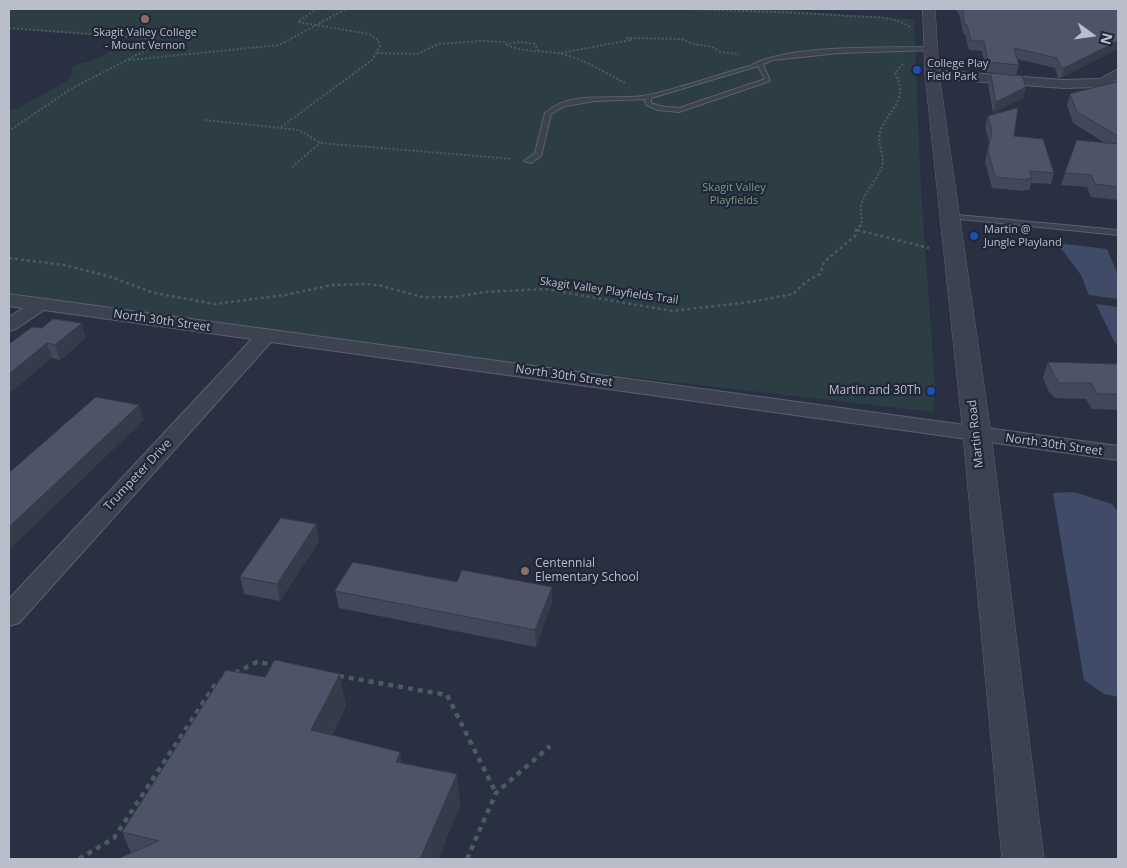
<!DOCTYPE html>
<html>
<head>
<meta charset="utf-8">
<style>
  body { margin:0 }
  #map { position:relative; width:1127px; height:868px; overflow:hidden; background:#293041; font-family:"Open Sans",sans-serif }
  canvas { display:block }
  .frame { position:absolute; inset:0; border:10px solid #babecb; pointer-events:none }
  .north { position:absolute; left:1067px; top:10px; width:50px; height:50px; -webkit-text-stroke:4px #212737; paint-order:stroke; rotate:104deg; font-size:14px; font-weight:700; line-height:20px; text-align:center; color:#babecb }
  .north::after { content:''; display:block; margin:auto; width:18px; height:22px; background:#babecb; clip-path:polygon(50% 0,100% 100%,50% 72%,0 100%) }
</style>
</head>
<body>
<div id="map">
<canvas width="1127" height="868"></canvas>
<div class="frame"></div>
<div class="north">N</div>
</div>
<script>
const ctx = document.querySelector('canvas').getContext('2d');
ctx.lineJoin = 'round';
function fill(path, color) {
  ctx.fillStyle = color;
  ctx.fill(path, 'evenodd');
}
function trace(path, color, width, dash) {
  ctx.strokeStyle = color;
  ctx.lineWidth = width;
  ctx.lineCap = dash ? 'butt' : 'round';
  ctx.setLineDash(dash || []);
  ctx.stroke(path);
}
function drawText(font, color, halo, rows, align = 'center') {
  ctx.font = font + ' "Open Sans",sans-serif';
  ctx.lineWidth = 4.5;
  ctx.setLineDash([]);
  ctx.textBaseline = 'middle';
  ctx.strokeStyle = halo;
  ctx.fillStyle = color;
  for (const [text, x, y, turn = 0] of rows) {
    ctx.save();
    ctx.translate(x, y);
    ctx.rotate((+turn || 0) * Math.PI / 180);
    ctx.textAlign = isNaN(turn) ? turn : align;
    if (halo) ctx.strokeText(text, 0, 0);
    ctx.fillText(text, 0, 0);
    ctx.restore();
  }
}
fill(new Path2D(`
  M9 9H797L794 11 914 19 921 192 935 385 933 412 267 335 9 292V111L21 107 67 81 72 75V67C79 63 87 62 94 60 109 54 133 31 147 48L161 41 9 29Z`), '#2c3e43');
fill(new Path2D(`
  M1057 243 1107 249 1118 275V299L1089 295 1081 275Z
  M1096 304 1118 307V344L1115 343Z
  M1074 492 1112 504 1118 512V697L1104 694 1084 680 1053 493Z`), '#404b69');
const service = new Path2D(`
  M931 47 933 50 839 53 773 60 763 64 770 81 679 112 658 110 646 105 645 99 595 101 565 106 551 114 541 156 531 163 524 161 535 153 545 113C573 88 616 102 649 95 683 87 717 75 750 66 787 44 885 48 931 47ZM758 66 765 79 679 108 659 106 651 103V98Z
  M947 214 1118 230V235L950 218 946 216Z`);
const minor = new Path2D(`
  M1118 69V78L1113 82 1118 84V92L1102 87 1063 88 932 78 926 74 932 70 1063 80 1100 79Z
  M9 294 1118 446V460L271 342 19 623 9 626V599L252 339 44 310 16 329 9 331V317L23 308 9 306Z`);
const tertiary = new Path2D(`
  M923 9H935L939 74 991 434 1044 859H1002L963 434 925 74Z`);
trace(service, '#5b606f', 2);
trace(minor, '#5b606f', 2);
trace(tertiary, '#5b606f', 1);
trace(new Path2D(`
  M690 9C742 11 795 12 847 16 867 17 893 15 910 27
  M9 28 144 38 156 42 154 46 69 90 9 131
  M632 40 627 38 682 39 693 44 713 47 720 52 739 54
  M539 51 535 44 521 42 505 44C523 53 542 50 562 54 584 59 605 73 625 83
  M377 53 417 54 439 44 480 41 507 42
  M561 53 631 40
  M129 60 279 45 346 9
  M205 120 299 130 320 143 512 159
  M281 127 372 60 380 46 378 40 369 34 298 22 317 9
  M292 167 320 143
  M860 226 862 224C862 218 860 210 861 205 865 191 877 180 882 167 886 155 875 142 881 129 891 107 909 99 895 73L903 64`), '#4b5b61', 2, [2, 2]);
trace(new Path2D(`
  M857 230 929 248
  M9 258 64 265 111 277 154 293 215 304 285 295 332 285 363 284 378 285 422 297H455L484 292 545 289 672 311 750 302 793 294 807 281 820 274 824 262 855 236 856 230 861 225`), '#4b5b61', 2.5, [3, 3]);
trace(new Path2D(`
  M235 673 257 662 276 665
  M339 676 447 695 496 793
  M79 859 114 838 216 683 221 681
  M467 859 496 793 550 746`), '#4b5b61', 4.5, [5, 5]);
fill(service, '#3d4251');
fill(minor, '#3d4251');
fill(tertiary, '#3d4251');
fill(new Path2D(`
  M845 9H864V10Z
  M955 9H1118V49L1061 78H1058L1055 68 1017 59 1019 65 1016 75 986 72 982 51 969 50 965 34H963L960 16Z
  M991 73 1026 87 1023 98 993 113 988 84Z
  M1118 84V200L1091 197 1087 187 1061 185 1065 173 1105 143 1073 123 1067 105 1070 94Z
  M988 116 1014 136 1054 173 1051 184 1031 183 1029 190H1024V191L992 188 985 162 989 142 985 126Z
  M86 338 60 360 52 358 9 344Z
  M1048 362 1118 364V410L1092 409 1086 399 1055 398 1049 392 1043 378Z
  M316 524 319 541 280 601 244 594 240 577Z
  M552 587V603L536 647 339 608 335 591Z
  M346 706 332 735 400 752 401 763 457 774 460 806 438 859H117L131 853 122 832Z`), '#424859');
fill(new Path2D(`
  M1118 41V49L1061 78 1064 68Z
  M1026 87 1023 98 993 113 996 102Z
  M82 323 86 338 60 360 55 345Z
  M47 343 52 358 9 394V374Z
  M139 405 144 420 9 550V527Z
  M316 524 319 541 280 601 277 584Z
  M552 587V603L536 647 535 630Z
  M340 674 346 706 318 762 311 730Z
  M400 752 405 784 396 762Z
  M457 774 460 806 438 859H420Z`), '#363b49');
const building = new Path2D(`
  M963 9H1118V41L1064 68H1061L1057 58 1014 48 1019 65 988 62 984 41H971L967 25H965Z
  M991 73 1022 76 1026 87 996 102Z
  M1117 82 1118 84V136L1077 112 1070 94Z
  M1018 108 1014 136 1043 139 1054 173 1030 171 1032 179 1027 178V180L995 177 988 151 992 131 988 116Z
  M1077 140 1118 144V187L1095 184 1091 175 1065 173Z
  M53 319 82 323 55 345 47 343 9 374V344L32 327 42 328Z
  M1048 362 1118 364V394H1097L1091 383H1060L1055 377Z
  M96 397 139 405 9 527V473Z
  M281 518 316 524 277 584 240 577Z
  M353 562 457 582 462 570 552 587 535 630 335 591Z
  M275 660 340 674 311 730 400 752 396 762 457 774 420 859H117L159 841 122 832 226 670 265 677Z`);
fill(building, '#4d5468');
trace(building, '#363b49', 1);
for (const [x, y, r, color] of [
  [145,19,5,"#8d6e63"],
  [917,70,5,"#1a4fb4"],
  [974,236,5,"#1a4fb4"],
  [931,391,5,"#1a4fb4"],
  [525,571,5,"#8d6e63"]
]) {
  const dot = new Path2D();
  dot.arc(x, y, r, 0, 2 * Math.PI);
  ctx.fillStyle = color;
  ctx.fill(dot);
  trace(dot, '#212737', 2);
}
drawText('11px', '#babecb', '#212737', [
  ["Skagit Valley College",145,33,"center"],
  ["- Mount Vernon",145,46,"center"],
  ["College Play",927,64],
  ["Field Park",927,77],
  ["Martin @",984,230],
  ["Jungle Playland",984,243]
], 'left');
drawText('11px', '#729b81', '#212737', [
  ["Skagit Valley",734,188],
  ["Playfields",734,201]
]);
drawText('11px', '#babecb', '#212737', [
  ["Skagit Valley Playfields Trail",609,291,8]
]);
drawText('12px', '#babecb', '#212737', [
  ["North 30th Street",162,321,8],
  ["North 30th Street",564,376,8],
  ["Martin Road",976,434,-96],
  ["North 30th Street",1054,445,8],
  ["Trumpeter Drive",138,475,-47]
]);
drawText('12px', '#babecb', '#212737', [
  ["Martin and 30Th",921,391],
  ["Centennial",535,564,"left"],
  ["Elementary School",535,578,"left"]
], 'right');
</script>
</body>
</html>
